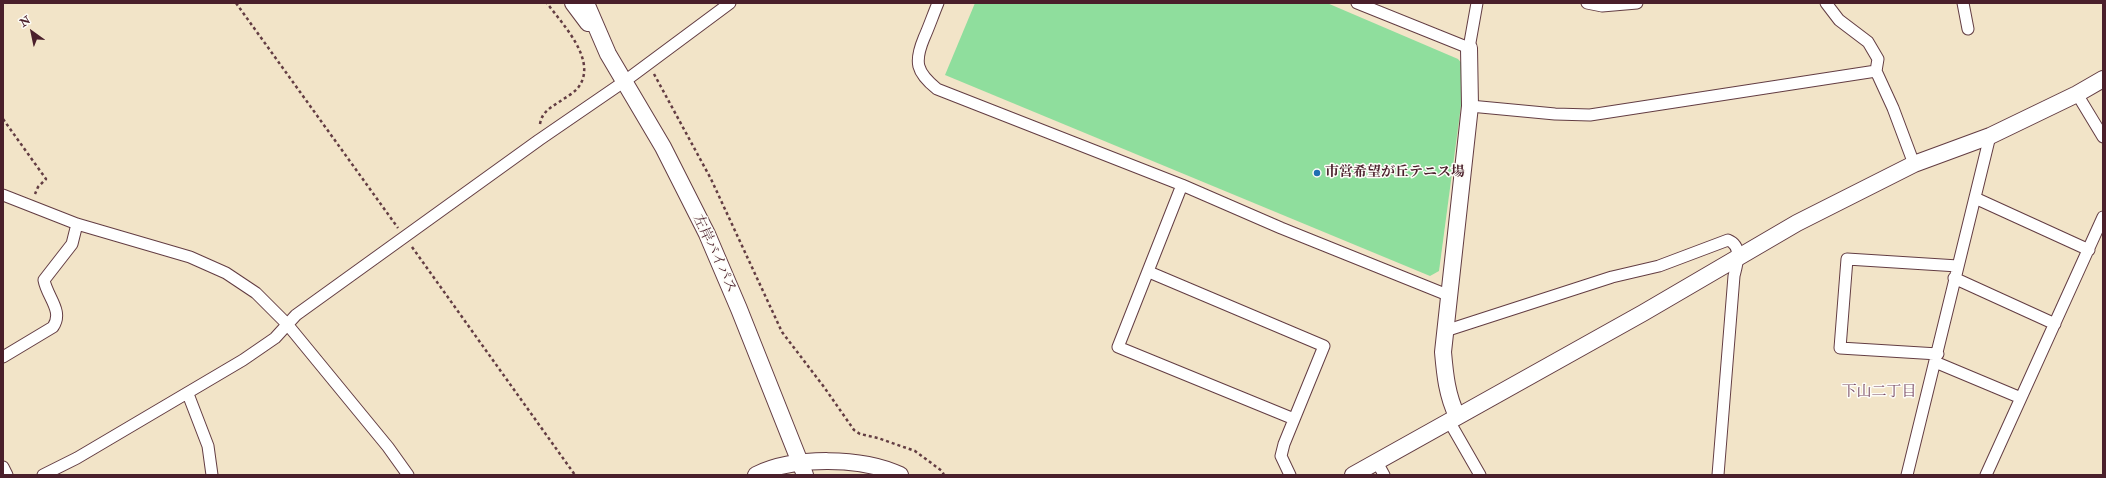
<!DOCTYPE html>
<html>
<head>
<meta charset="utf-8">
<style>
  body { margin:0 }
  #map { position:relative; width:2106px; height:478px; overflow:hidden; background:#f2e4c8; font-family:"IM FELL Double Pica",serif }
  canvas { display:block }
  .frame { position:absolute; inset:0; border:4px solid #4a1f2b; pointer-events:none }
  .north { position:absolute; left:12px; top:12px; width:40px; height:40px; -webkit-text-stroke:3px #fdfcf7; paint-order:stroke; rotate:327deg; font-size:11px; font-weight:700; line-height:16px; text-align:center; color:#4a1f2b }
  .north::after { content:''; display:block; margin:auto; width:14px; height:18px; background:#4a1f2b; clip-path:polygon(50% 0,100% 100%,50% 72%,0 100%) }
</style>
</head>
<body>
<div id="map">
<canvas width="2106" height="478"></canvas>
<div class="frame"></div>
<div class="north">N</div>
</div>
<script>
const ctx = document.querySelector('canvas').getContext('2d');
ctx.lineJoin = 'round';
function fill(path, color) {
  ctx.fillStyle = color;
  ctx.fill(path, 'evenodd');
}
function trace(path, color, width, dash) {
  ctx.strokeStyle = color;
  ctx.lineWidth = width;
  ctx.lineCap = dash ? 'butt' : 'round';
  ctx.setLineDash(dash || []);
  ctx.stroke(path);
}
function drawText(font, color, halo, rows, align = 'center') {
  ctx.font = font + ' "IM FELL Double Pica","Noto Serif JP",serif';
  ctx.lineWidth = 3;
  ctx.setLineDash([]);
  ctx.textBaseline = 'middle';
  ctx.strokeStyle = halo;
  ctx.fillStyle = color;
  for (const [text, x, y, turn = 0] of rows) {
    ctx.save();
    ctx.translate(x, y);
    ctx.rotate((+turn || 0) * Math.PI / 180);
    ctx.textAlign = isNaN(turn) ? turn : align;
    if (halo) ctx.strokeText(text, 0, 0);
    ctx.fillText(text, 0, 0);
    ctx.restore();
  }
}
fill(new Path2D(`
  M975 3H1327L1458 59 1466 68 1439 271 1430 276 945 75Z`), '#8fde9d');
const street = new Path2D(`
  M938 3C933 15 929 27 924 38 914 62 916 72 937 89L1182 185 1281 228 1450 296
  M1357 3 1469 48 1477 3
  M1587 3 1602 6 1637 3
  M1826 3 1839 20 1868 42 1878 59 1876 71 1893 108 1914 164
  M1963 3 1968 29
  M2077 94 2103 137
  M1470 106 1555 114 1590 115 1876 71
  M1182 185 1118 347 1294 419
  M3 195 77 224 190 257 226 273 256 293 287 324 388 447 408 475
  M1975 198 2089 250
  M1149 272 1324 346 1284 444 1281 456 1290 475
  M1954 278 2055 324
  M1445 331 1612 277 1659 266 1728 240C1743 246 1737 264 1734 276L1718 475
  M1938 354 1840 348 1847 259 1958 266
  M3 357 53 327C64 311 47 297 44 280L72 244 77 224
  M1935 362 2021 398
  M188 394 208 446 212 475
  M1449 421 1480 475
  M1377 462 1384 475
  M3 467 7 475
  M43 475 77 458 243 360 275 338 296 315 539 140 625 81 730 3
  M1907 475 1990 136
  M1986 475 2103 217`);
const secondary = new Path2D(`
  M573 3 588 23
  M586 3 608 54 663 147 707 234 739 309 805 475
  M1457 416C1447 395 1445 375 1443 352L1470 106 1469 48
  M756 475C794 456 862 457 900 475
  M1353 475 1643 313 1797 223 1914 164 1990 136 2077 94 2103 79`);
trace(street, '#633d43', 13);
trace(secondary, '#633d43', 18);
trace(new Path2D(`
  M236 3 398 228
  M654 74 711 179 782 332 824 387 854 430 860 434 878 438 915 451 942 471 944 475
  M3 119 46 179 38 187 35 194
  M540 124C542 112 550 108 559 102 565 98 572 94 577 89 600 62 562 24 547 3
  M412 247 575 475`), '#633d43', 2.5, [3, 3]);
trace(street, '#fff', 11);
trace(secondary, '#fff', 16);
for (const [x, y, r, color] of [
  [1317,173,4,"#1f6fb2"]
]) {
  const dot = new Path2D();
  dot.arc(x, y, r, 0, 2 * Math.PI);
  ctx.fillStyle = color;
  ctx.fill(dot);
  trace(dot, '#fdfcf7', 1.5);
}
drawText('bold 14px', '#4a1f2b', '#fdfcf7', [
  ["市営希望が丘テニス場",1325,173]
], 'left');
drawText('14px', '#4a1f2b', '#fdfcf7', [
  ["左岸バイパス",714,254,65]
]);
drawText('15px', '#794b66', '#fdfcf7', [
  ["下山二丁目",1879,393]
]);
</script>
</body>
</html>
